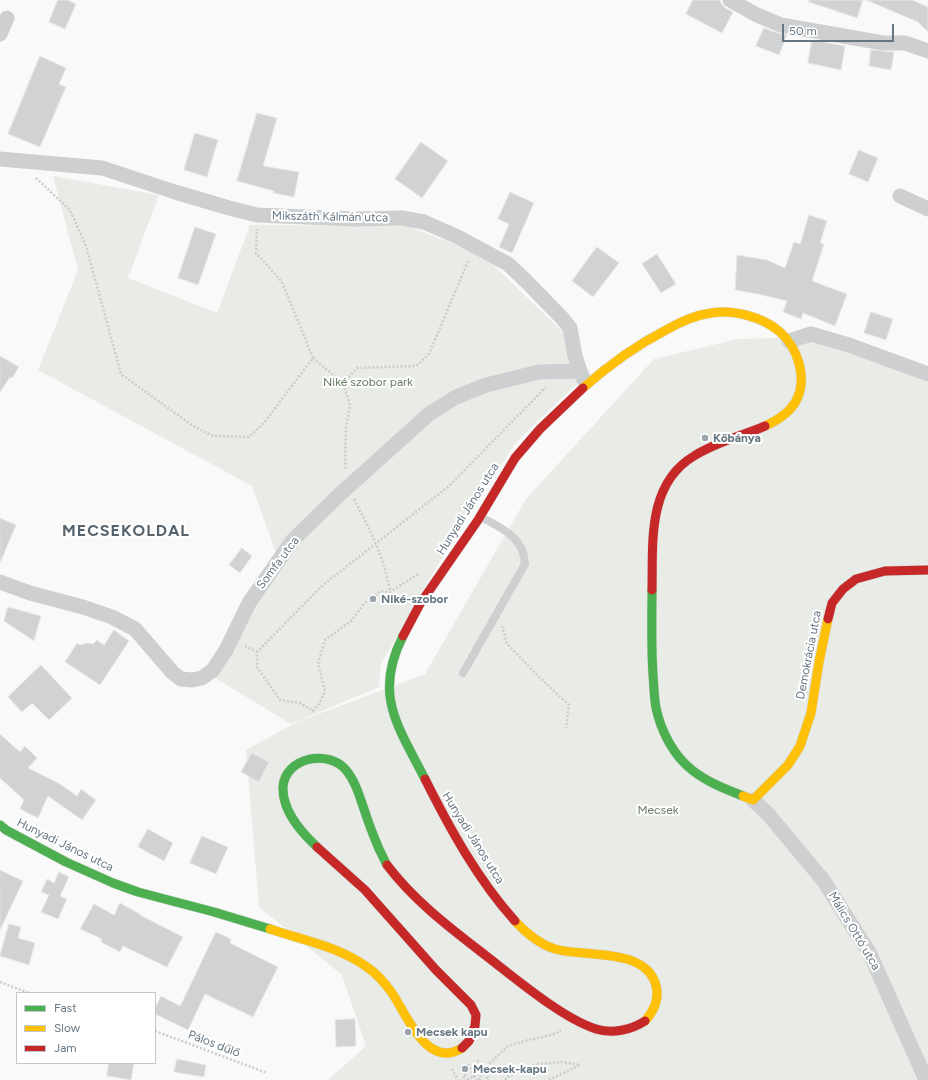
<!DOCTYPE html>
<html>
<head>
<meta charset="utf-8">
<style>
  body { margin:0 }
  #map { position:relative; width:928px; height:1080px; overflow:hidden; background:#f9f9f9; font-family:Figtree,sans-serif }
  canvas { display:block }
  .legend { position:absolute; left:16px; top:992px; width:140px; height:72px; box-sizing:border-box; background:#fff; border:1px solid #c1c8cd; margin:0; padding:5px 7px; list-style:none; font-size:12px; color:#657683 }
  .legend li { display:flex; align-items:center; gap:8px; height:20px }
  .legend b { width:20px; border:1px solid #c1c8cd }
  .scale { position:absolute; left:782px; top:24px; width:112px; height:18px; box-sizing:border-box; border:2px solid #657683; border-top:0; padding-left:5px; font-size:12px; line-height:14px; white-space:nowrap; color:#657683; -webkit-text-stroke:3px #fff; paint-order:stroke }
</style>
</head>
<body>
<div id="map">
<canvas width="928" height="1080"></canvas>
<ul class="legend">
<li><b style="height:5px;background:#4caf50"></b>Fast</li>
<li><b style="height:5px;background:#ffc107"></b>Slow</li>
<li><b style="height:5px;background:#c62828"></b>Jam</li>
</ul>
<div class="scale">50 m</div>
</div>
<script>
const ctx = document.querySelector('canvas').getContext('2d');
ctx.lineJoin = 'round';
function fill(path, color) {
  ctx.fillStyle = color;
  ctx.fill(path, 'evenodd');
}
function trace(path, color, width, dash) {
  ctx.strokeStyle = color;
  ctx.lineWidth = width;
  ctx.lineCap = dash ? 'butt' : 'round';
  ctx.setLineDash(dash || []);
  ctx.stroke(path);
}
function drawText(font, color, halo, rows, align = 'center') {
  ctx.font = font + ' Figtree,sans-serif';
  ctx.lineWidth = 4;
  ctx.setLineDash([]);
  ctx.textBaseline = 'middle';
  ctx.strokeStyle = halo;
  ctx.fillStyle = color;
  for (const [text, x, y, turn = 0] of rows) {
    ctx.save();
    ctx.translate(x, y);
    ctx.rotate((+turn || 0) * Math.PI / 180);
    ctx.textAlign = isNaN(turn) ? turn : align;
    if (halo) ctx.strokeText(text, 0, 0);
    ctx.fillText(text, 0, 0);
    ctx.restore();
  }
}
fill(new Path2D(`
  M53 176 159 195 128 278 217 313 250 225 407 226 483 255 567 336 580 381 518 440 466 516 381 664 379 687 291 724 215 678 277 556 252 486 38 370 78 270Z
  M818 337 928 372V1080H328L366 1046 342 975 259 907 246 750 297 722 425 674 526 499 654 359 738 339Z`), '#e8ebe6');
const building = new Path2D(`
  M58 0H67L76 4 65 29 49 22Z
  M693 0H719L725 8 733 12 722 33 686 14Z
  M809 0H863L857 18 809 2Z
  M866 0H912L928 7V32L918 22Z
  M764 28 778 33 787 35 779 55 756 46Z
  M812 40 845 46 841 70 808 63Z
  M871 50 894 52 891 70 869 66Z
  M40 56 66 68 59 84 66 87 40 147 8 134Z
  M257 113 277 118 263 166 299 172 294 197 273 193 274 191 237 181Z
  M195 133 218 140 207 177 184 170Z
  M421 142 448 161 422 198 395 179Z
  M859 150 878 158 868 182 849 174Z
  M510 192 534 203 512 253 499 247 509 224 498 219Z
  M809 215 827 221 820 243 824 244 812 281 847 294 835 326 803 313 801 319 783 312 787 301 758 294 735 290 737 255 767 260 785 268 794 242 800 244Z
  M195 227 216 234 198 285 178 278Z
  M597 247 619 263 593 297 572 281Z
  M657 254 676 284 661 293 642 264Z
  M871 312 893 319 886 340 864 333Z
  M0 356 19 367 12 378 10 377 0 392Z
  M0 518 16 525 0 563Z
  M242 548 252 556 240 573 229 565Z
  M8 607 41 616 34 641 4 621Z
  M114 630 129 641 100 685 65 662 77 643 79 645 87 643 93 644 97 640 104 645Z
  M41 665 72 698 49 720 32 703 22 712 8 697Z
  M0 734 20 752 25 746 37 758 28 768 60 784 77 796 81 789 96 800 82 820 48 796 38 818 20 809 24 800 0 778Z
  M252 753 269 762 259 782 241 772Z
  M148 829 173 843 164 861 138 847Z
  M202 836 228 847 216 874 190 863Z
  M0 870 23 881 0 930Z
  M59 872 69 877 60 896 67 899 58 919 41 912 49 895 41 892 47 879 54 883Z
  M120 903 140 914V915L183 937 167 967 123 946 120 952 101 942 102 939 80 929 94 904 114 915Z
  M9 924 21 927 18 938 35 943 29 965 0 956Z
  M216 932 231 939 230 943 278 967 253 1017 205 994 188 1030 155 1014V1008L161 996 180 1006Z
  M355 1019 356 1046 336 1047 335 1020Z
  M177 1059 206 1065 204 1077 174 1072Z
  M109 1063H134L131 1080 107 1076Z`);
fill(building, '#d0d2d3');
trace(building, '#e8e8e8', 1);
const fast = new Path2D(`
  M652 590C652 618 651 646 653 675 654 686 654 697 656 708 661 731 673 755 692 770 707 782 725 789 743 796
  M403 636C373 695 398 726 425 779
  M0 825 6 830 66 862 113 883 138 892 214 912 270 929
  M317 847C301 832 282 811 283 787 285 757 329 749 346 770 356 782 360 798 365 812 369 825 374 837 379 849 382 854 384 860 387 865`);
const slow = new Path2D(`
  M583 388C610 364 635 346 666 330 680 322 695 315 711 313 733 309 763 317 780 332 798 348 808 379 796 401 790 412 776 421 765 426
  M743 796 753 800 788 765 800 746 811 713 819 662 828 619
  M515 921C526 933 539 944 555 949 585 958 652 946 657 991 658 1003 653 1012 645 1021
  M270 929C302 940 338 946 367 967 377 974 385 983 392 993 407 1015 427 1070 462 1048`);
const jam = new Path2D(`
  M652 590C653 542 647 484 694 456 716 442 742 436 765 426
  M828 619 832 603 843 589 856 579 885 571 928 570
  M403 636 420 604 478 520 515 458 540 429 583 388
  M425 779C450 829 478 880 515 921
  M317 847 365 890 436 970 471 1005 476 1015 475 1026 469 1041 462 1048
  M387 865C418 906 460 935 499 966 525 986 565 1019 596 1029 612 1034 631 1030 645 1021`);
trace(fast, '#d5d6d7', 10);
trace(slow, '#d5d6d7', 10);
trace(jam, '#d5d6d7', 10);
trace(new Path2D(`
  M36 178 70 210 86 246 121 374 193 426 213 436 249 437 264 423 313 358 282 282 260 257 256 254 257 229
  M313 358 343 383 350 405 346 428 345 462 346 470
  M343 383 357 368 416 366 429 354 469 259
  M354 499C370 530 384 557 390 591
  M418 574 390 592 381 591 365 603 351 621 325 640 318 664 325 691 319 704 313 711 300 703 280 700 257 667V652L323 585 449 486 546 387
  M502 626 507 644 540 678 569 705 566 728
  M245 646 257 652
  M0 982 29 993
  M155 1031 267 1073
  M468 1064 474 1076
  M461 1067 466 1076 461 1080
  M452 1069 458 1080
  M486 1071 489 1064 508 1046 524 1041 555 1034 561 1030
  M467 1080 474 1076 477 1080
  M479 1080 481 1077 476 1063 478 1061 486 1071 488 1080
  M505 1080 507 1077 538 1064 562 1062 580 1065 549 1080`), '#cbcccd', 2.5, [2, 2]);
trace(new Path2D(`
  M463 673 525 564C524 537 501 528 481 517`), '#cecfd0', 8);
trace(new Path2D(`
  M730 0 757 15 781 25 883 43H905L928 51
  M0 34 7 18
  M0 159 102 168 175 192 229 208 257 215 357 219 402 218 424 222 458 237 508 264 527 282 562 318 570 328 575 356 580 371 584 380
  M900 196 928 209
  M789 341 811 334 849 345 928 374
  M0 582 30 593 83 607 112 617 135 629 173 673 181 679 192 680 202 678 213 670 226 650 249 603 293 540 338 496 429 414 456 397 486 385 539 372 580 371
  M753 800 768 814 823 880 870 954 926 1080`), '#cecfd0', 15);
trace(fast, '#4caf50', 9);
trace(slow, '#ffc107', 9);
trace(jam, '#c62828', 9);
for (const [x, y, r, color] of [
  [705,438,4,"#99a4ac"],
  [373,599,4,"#99a4ac"],
  [408,1032,4,"#99a4ac"],
  [465,1069,4,"#99a4ac"]
]) {
  const dot = new Path2D();
  dot.arc(x, y, r, 0, 2 * Math.PI);
  ctx.fillStyle = color;
  ctx.fill(dot);
  trace(dot, '#fff', 1.5);
}
drawText('12px', '#657683', '#fff', [
  ["Mikszáth Kálmán utca",330,217,1],
  ["Hunyadi János utca",468,509,-58],
  ["Somfa utca",278,563,-53],
  ["Demokrácia utca",809,655,-79],
  ["Hunyadi János utca",473,838,58],
  ["Hunyadi János utca",65,845,26],
  ["Málics Ottó utca",854,931,59],
  ["Pálos dűlő",214,1044,21]
]);
drawText('12px', '#687a64', '#fff', [
  ["Niké szobor park",368,382],
  ["Mecsek",658,810]
]);
drawText('bold 12px', '#657683', '#fff', [
  ["Kőbánya",713,438],
  ["Niké-szobor",381,599],
  ["Mecsek kapu",416,1032],
  ["Mecsek-kapu",473,1069]
], 'left');
ctx.letterSpacing = '1px';
drawText('bold 16px', '#57646e', '#fff', [
  ["MECSEKOLDAL",126,531]
]);
ctx.letterSpacing = '0px';
</script>
</body>
</html>
